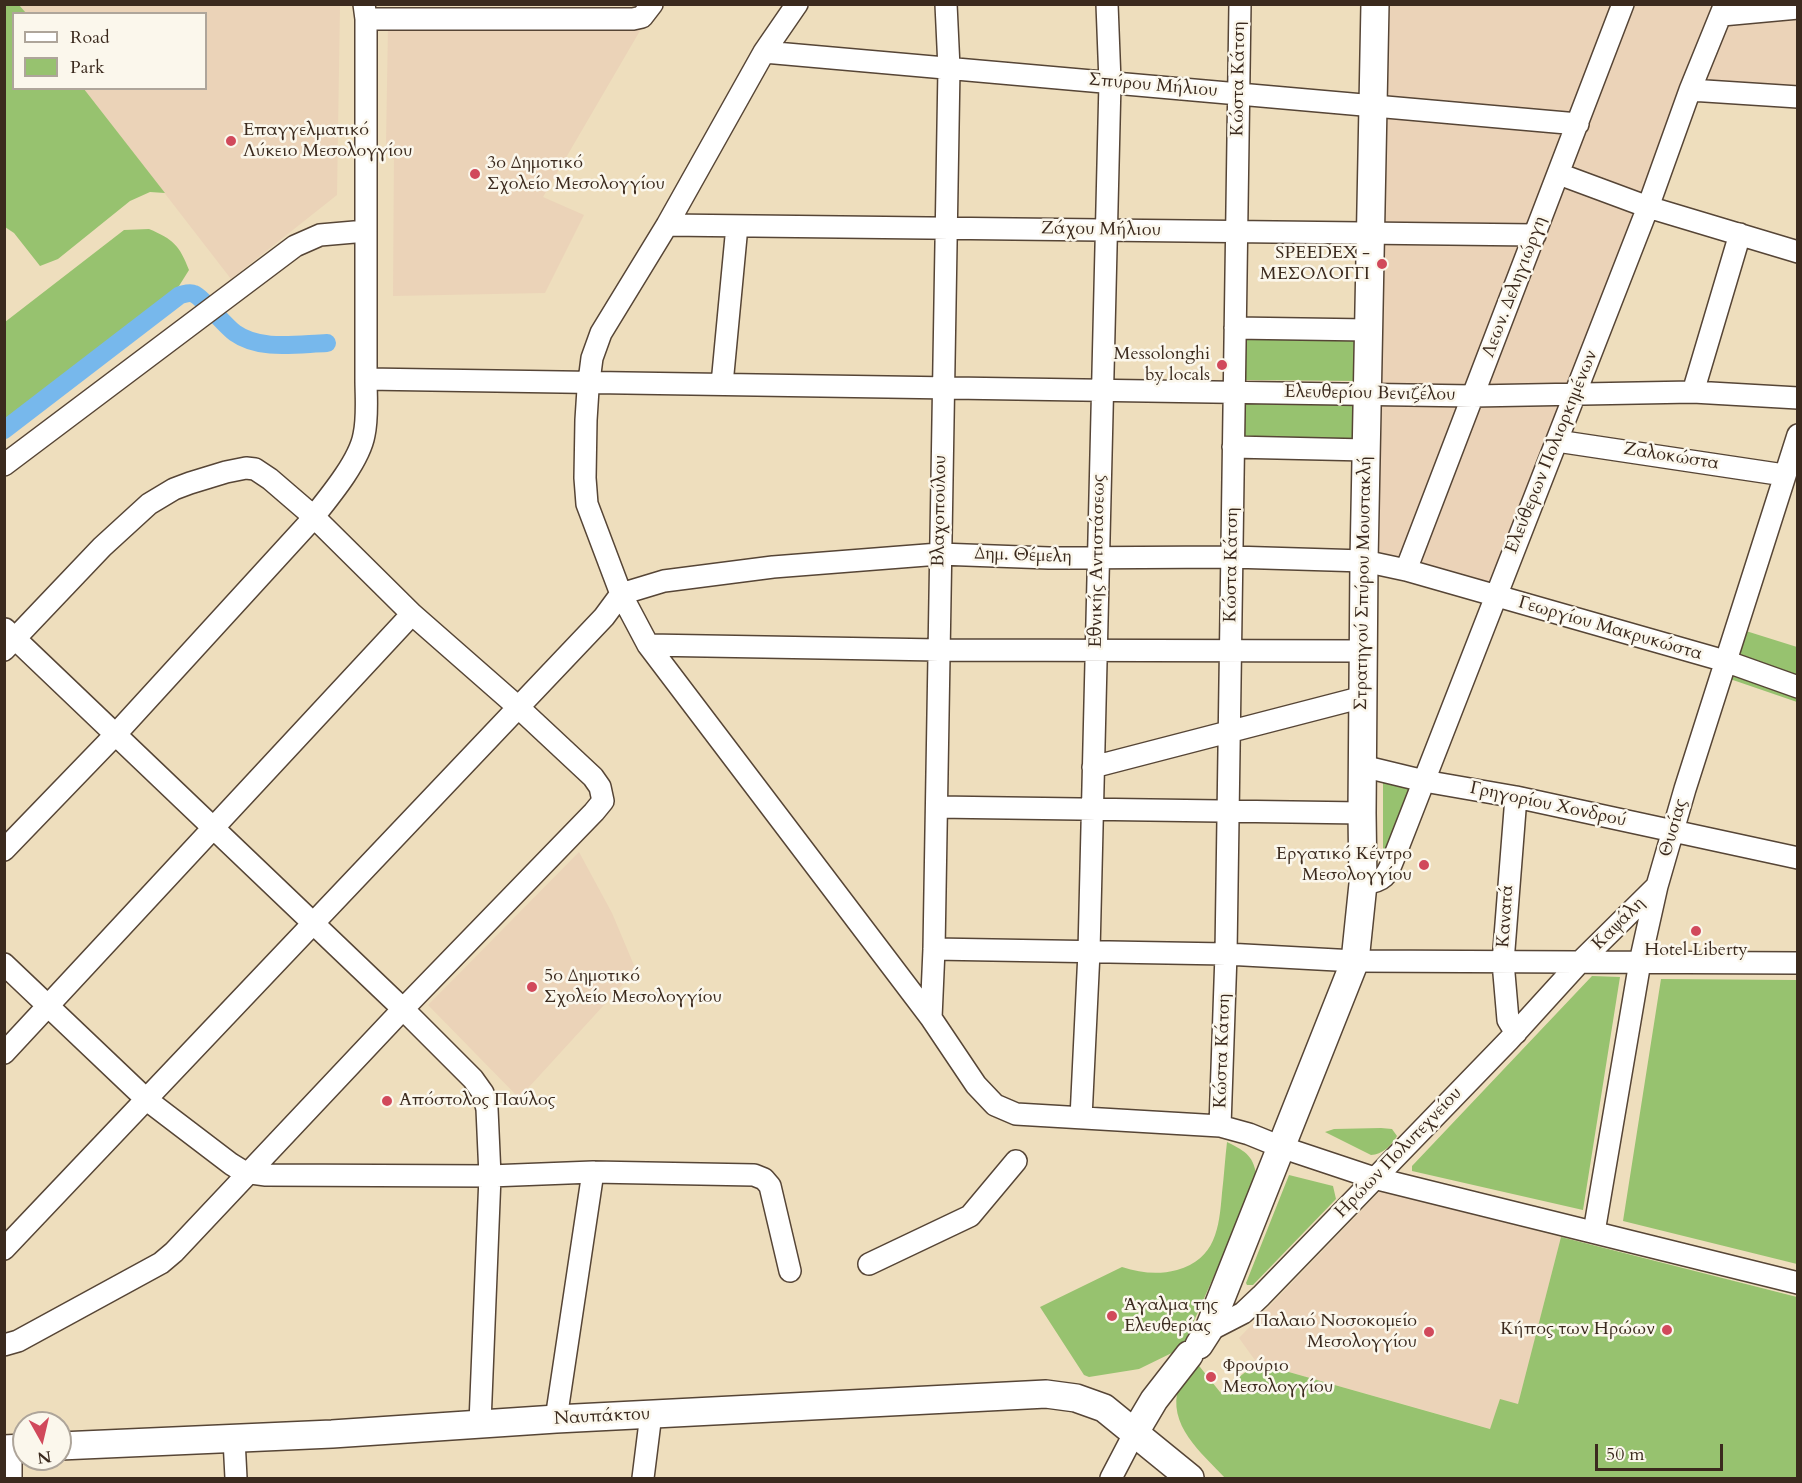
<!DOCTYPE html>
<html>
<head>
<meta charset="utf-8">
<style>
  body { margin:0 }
  #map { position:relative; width:1802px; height:1483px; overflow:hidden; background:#eedebd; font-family:Cardo,serif }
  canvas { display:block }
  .frame { position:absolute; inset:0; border:6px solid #3b2a1e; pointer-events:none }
  .legend { position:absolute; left:12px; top:12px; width:195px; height:78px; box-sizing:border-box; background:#fbf7ec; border:2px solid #aea59a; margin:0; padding:8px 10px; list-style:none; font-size:18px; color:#3b2a1e }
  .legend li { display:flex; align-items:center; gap:12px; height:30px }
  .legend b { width:30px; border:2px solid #aea59a }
  .north { position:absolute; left:12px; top:1411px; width:60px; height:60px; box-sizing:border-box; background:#fbf7ec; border:2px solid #aea59a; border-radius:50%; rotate:172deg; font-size:16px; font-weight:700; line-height:24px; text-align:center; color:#3b2a1e }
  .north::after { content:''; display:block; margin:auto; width:21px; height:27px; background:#d1495b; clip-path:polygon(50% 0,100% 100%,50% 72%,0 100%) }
  .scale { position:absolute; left:1595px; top:1444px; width:128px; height:27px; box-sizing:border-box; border:3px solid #3b2a1e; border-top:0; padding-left:8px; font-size:18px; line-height:21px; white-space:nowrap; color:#3b2a1e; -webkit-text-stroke:4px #fbf7ec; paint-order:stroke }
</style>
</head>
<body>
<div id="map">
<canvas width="1802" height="1483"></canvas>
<div class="frame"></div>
<ul class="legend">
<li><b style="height:8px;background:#fff"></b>Road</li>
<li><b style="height:16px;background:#97c26f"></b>Park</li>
</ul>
<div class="north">N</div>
<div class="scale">50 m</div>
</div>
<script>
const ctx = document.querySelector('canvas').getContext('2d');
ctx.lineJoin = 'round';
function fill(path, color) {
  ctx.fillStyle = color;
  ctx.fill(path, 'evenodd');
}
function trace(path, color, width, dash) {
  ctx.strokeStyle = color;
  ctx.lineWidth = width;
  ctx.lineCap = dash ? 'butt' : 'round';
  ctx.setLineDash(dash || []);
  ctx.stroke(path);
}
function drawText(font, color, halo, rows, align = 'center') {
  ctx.font = font + ' Cardo,serif';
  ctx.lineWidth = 5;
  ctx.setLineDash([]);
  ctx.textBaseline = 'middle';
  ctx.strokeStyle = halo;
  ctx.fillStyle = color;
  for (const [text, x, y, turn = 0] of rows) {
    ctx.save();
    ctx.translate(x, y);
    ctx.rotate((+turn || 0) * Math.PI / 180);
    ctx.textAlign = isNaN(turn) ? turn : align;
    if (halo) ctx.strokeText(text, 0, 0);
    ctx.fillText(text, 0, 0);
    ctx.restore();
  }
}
fill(new Path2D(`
  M19 5H340L337 195 231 279 84 89 206 88V14H26Z
  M1370 5H1797V101L1698 96 1503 604 1358 566Z
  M388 26 641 29 543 197 584 215 545 293 393 296 394 151 386 144Z
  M579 852 612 913 636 970 519 1098 428 1005Z
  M1380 1191 1561 1237 1518 1405 1491 1429 1257 1363 1239 1338Z`), '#ebd3b8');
fill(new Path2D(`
  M5 4 19 5 26 13 14 14V88L84 89 165 193 150 192 130 201 58 259 40 266 14 233 5 227Z
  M149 229C173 239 180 246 189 270L179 286 5 420V322L124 230Z
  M1242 336 1362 338 1361 381 1242 380Z
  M1241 401 1361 402 1360 440 1240 439Z
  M1746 631 1797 647V702L1730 679Z
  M1383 776 1414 784 1383 858Z
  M1592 976 1620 977 1583 1210 1412 1171V1166Z
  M1661 979 1797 980V1264L1623 1221Z
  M1381 1128 1392 1129 1397 1136C1392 1145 1382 1155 1371 1155L1325 1132 1334 1129Z
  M1227 1142C1247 1152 1254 1156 1257 1179L1182 1348 1139 1369 1089 1377 1084 1375 1040 1307 1122 1267C1141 1273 1158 1275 1177 1270 1216 1259 1219 1228 1222 1193 1224 1176 1225 1159 1227 1142Z
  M1289 1175 1333 1186 1336 1199 1253 1285H1247L1246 1283Z
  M1561 1237 1797 1297V1478H1225C1202 1453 1166 1425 1179 1386 1182 1378 1190 1369 1196 1362L1220 1392 1257 1363 1490 1429 1500 1399 1518 1404Z`), '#97c26f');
trace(new Path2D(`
  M4 430 180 295C185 294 190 292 194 294 202 297 224 325 235 333 260 351 297 344 327 343`), '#77b8ec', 18);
const minor = new Path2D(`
  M797 4 764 52 667 225 601 333 592 358 588 389 586 420 585 478 587 504 621 594 648 645 931 1018 976 1085 995 1105 1016 1114 1220 1126 1249 1134 1281 1147 1374 1178 1798 1283
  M1722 15 1798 8
  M366 19H633L642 17 652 4
  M764 52 1578 124
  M1690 90 1798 97
  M1559 174 1648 207 1798 252
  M667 225 1535 235
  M1235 328 1368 330
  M366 379 1473 396 1693 392 1798 398
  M722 384 737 226
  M1693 392 1740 234
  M1557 441 1784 475
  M1233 447 1366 450
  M4 465 295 246 320 235 366 231
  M1406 570 1623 4
  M5 629 403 1009 473 1079 483 1093 487 1109 490 1176 480 1423
  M648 645 939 650 1363 651
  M4 650 102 547 149 504 174 489 190 483 226 472 246 468 255 469 270 479 313 516 412 614 518 707 593 777 600 787 603 801 594 812 403 1009 174 1252 161 1263 18 1341 4 1345
  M1362 766 1424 781 1516 797 1798 858
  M1093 767 1363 697
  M1516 797 1503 962 1508 1020 1516 1033
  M937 807 1362 813
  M4 850 115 735 307 525C325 502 359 463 364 435 368 417 366 397 366 379V19L364 4
  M1363 884C1386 881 1387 875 1395 855L1648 207 1690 90 1725 4
  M934 949 1226 954 1355 961 1798 963
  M4 964 147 1100 231 1164 244 1172 266 1175 490 1176 593 1172 754 1175 764 1179 770 1186 790 1271
  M931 1018 934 949 949 68 946 4
  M4 1053 412 614
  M1081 1118 1089 952 1110 82 1107 4
  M1220 1126 1226 954 1240 4
  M1594 1232 1640 962 1657 886 1685 789 1798 435
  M4 1249 604 617 621 594 664 581 773 567 939 554 1049 558 1232 557 1364 561 1406 570 1725 661 1798 687
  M869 1264 970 1216 1016 1161
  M1208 1331 1243 1313 1261 1296 1509 1040 1580 962 1657 886
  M556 1419 593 1172
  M234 1439 236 1478
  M11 1449V1478
  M643 1478 651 1414
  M1111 1478 1135 1432`);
const major = new Path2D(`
  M1199 1345 1208 1331 1355 961 1363 884 1362 813 1364 561 1375 4
  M1135 1432 1154 1400 1189 1355
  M60 1446 332 1434 556 1419 1046 1394 1076 1398 1104 1408 1190 1478
  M4 1449 24 1448`);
trace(minor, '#564536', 24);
trace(major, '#564536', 30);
trace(minor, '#fff', 21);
trace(major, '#fff', 27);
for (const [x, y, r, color] of [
  [231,141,6,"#d1495b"],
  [475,174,6,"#d1495b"],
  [1382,264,6,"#d1495b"],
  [1222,365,6,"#d1495b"],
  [1424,865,6,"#d1495b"],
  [1696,931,6,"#d1495b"],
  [532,987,6,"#d1495b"],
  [387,1101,6,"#d1495b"],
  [1112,1316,6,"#d1495b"],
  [1667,1330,6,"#d1495b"],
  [1429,1332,6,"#d1495b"],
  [1211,1377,6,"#d1495b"]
]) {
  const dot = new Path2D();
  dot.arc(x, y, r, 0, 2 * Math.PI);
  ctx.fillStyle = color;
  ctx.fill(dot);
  trace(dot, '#fbf7ec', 2);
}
drawText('18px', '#3b2a1e', '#fbf7ec', [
  ["Κώστα Κάτση",1239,79,-89],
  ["Σπύρου Μήλιου",1153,86,5],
  ["Ζάχου Μήλιου",1101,230,1],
  ["Λεων. Δεληγιώργη",1515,287,-69],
  ["Ελευθερίου Βενιζέλου",1370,394,1],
  ["Ελεύθερων Πολιορκημένων",1552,452,-68],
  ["Ζαλοκώστα",1671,457,9],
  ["Βλαχοπούλου",940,511,-89],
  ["Δημ. Θέμελη",1023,556,2],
  ["Εθνικής Αντιστάσεως",1098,561,-89],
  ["Κώστα Κάτση",1232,565,-89],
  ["Στρατηγού Σπύρου Μουστακλή",1364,583,-89],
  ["Γεωργίου Μακρυκώστα",1610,629,16],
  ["Γρηγορίου Χονδρού",1548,805,12],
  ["Θυσίας",1674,828,-74],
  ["Κανατά",1506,916,-86],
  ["Καψάλη",1619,924,-45],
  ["Κώστα Κάτση",1223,1051,-88],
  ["Ηρώων Πολυτεχνείου",1399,1153,-46],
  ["Ναυπάκτου",602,1417,-3]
]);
drawText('18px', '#3b2a1e', '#fbf7ec', [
  ["Επαγγελματικό",243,131],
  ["Λύκειο Μεσολογγίου",243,152],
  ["3ο Δημοτικό",487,164],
  ["Σχολείο Μεσολογγίου",487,185],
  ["SPEEDEX -",1370,254,"right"],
  ["ΜΕΣΟΛΟΓΓΙ",1370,275,"right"],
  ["Messolonghi",1210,355,"right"],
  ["by locals",1210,376,"right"],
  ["Eργατικό Κέντρο",1412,855,"right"],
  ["Μεσολογγίου",1412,876,"right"],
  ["Hotel Liberty",1696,951,"center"],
  ["5ο Δημοτικό",544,977],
  ["Σχολείο Μεσολογγίου",544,998],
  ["Απόστολος Παύλος",399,1101],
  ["Άγαλμα της",1124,1306],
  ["Ελευθερίας",1124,1327],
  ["Παλαιό Νοσοκομείο",1417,1322,"right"],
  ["Μεσολογγίου",1417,1343,"right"],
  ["Κήπος των Ηρώων",1655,1330,"right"],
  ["Φρούριο",1223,1367],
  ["Μεσολογγίου",1223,1388]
], 'left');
</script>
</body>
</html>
